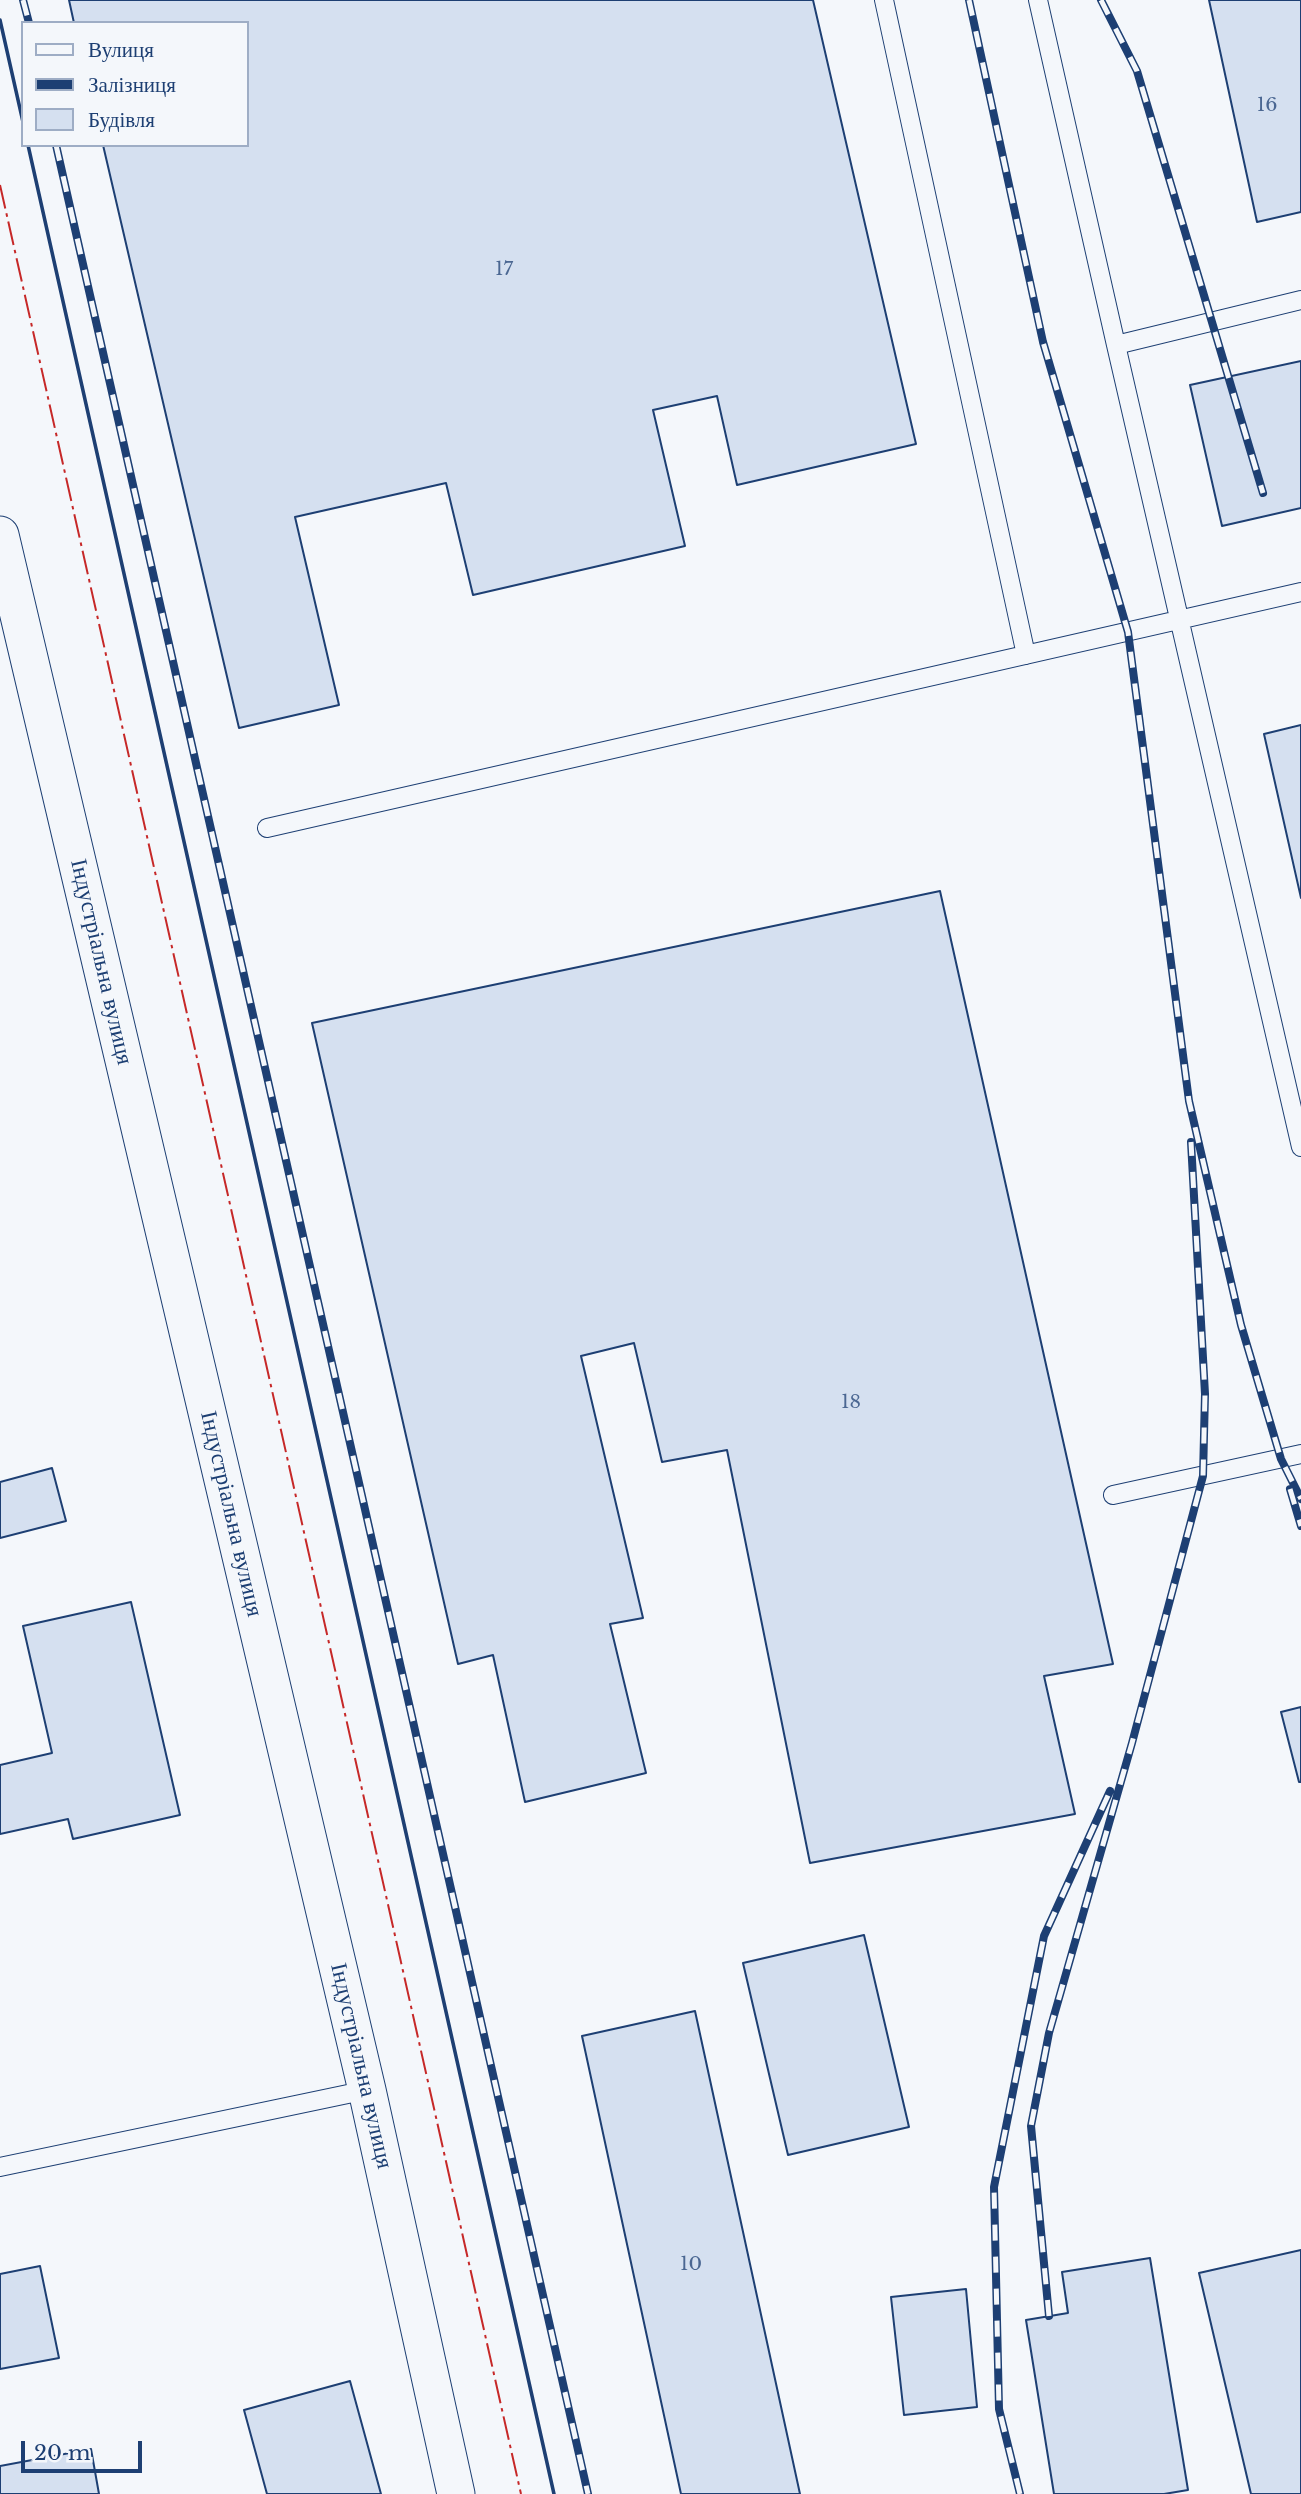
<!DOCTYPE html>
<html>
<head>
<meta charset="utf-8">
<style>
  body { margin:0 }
  #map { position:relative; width:1301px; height:2494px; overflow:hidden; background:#f4f7fb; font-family:"Libre Baskerville",serif }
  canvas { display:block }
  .legend { position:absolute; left:21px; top:21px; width:228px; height:126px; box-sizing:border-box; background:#f4f7fb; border:2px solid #9eadc5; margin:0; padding:9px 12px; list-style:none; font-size:21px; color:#1d3f73 }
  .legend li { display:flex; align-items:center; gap:14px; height:35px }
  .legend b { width:35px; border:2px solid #9eadc5 }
  .scale { position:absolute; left:21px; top:2441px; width:121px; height:32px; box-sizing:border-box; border:4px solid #1d3f73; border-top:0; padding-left:9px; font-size:21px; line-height:24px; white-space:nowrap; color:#1d3f73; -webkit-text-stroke:5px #f4f7fb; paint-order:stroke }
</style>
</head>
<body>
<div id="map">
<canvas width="1301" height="2494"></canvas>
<ul class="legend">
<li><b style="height:9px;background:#f4f7fb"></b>Вулиця</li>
<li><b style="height:9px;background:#1d3f73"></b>Залізниця</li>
<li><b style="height:19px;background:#d5e0f0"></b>Будівля</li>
</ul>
<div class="scale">20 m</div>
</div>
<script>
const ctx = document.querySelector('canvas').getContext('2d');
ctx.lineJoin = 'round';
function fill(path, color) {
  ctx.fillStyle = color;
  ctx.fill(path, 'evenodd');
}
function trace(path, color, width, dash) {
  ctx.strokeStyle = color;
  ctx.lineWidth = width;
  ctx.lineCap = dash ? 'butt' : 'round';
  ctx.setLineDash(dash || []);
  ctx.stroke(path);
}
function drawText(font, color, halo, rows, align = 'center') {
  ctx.font = font + ' "Libre Baskerville",serif';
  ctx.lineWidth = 5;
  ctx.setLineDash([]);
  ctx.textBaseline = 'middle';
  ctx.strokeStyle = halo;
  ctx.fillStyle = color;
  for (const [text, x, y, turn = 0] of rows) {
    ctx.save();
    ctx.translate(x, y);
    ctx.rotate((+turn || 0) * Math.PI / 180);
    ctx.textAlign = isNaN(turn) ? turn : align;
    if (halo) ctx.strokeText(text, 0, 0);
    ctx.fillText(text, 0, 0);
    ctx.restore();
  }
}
const building = new Path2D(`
  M69 0H813L916 444 737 485 717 396 653 410 685 546 473 595 446 483 295 517 339 705 239 728 103 145H247V23H74Z
  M1209 0H1301V212L1257 222Z
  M1301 361V508L1222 526 1190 385Z
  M1301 725V898L1264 734Z
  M940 891 1113 1664 1044 1676 1075 1814 810 1863 727 1450 662 1462 634 1343 581 1356 643 1618 610 1624 646 1773 525 1802 493 1655 458 1664 312 1023Z
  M52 1468 66 1521 0 1538V1482Z
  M131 1602 180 1815 73 1839 68 1819 0 1834V1765L52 1753 23 1626Z
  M1301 1707V1782H1299L1281 1712Z
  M864 1935 909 2127 788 2155 743 1963Z
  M695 2011 800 2494H681L582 2036Z
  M1301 2250V2494H1251L1199 2273Z
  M1150 2258 1188 2490 1164 2494H1054L1026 2320 1068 2313 1062 2272Z
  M40 2266 59 2358 0 2369V2274Z
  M966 2289 977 2407 904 2415 891 2297Z
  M350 2381 381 2494H267L244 2410Z
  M91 2449 99 2494H0V2466Z`);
fill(building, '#d5e0f0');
trace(building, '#1d3f73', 2);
const lane = new Path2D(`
  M884 0 1026 655
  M1038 0 1116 345 1301 300
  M1116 345 1301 1147
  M267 828 1301 592
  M1113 1495 1301 1454
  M0 2167 367 2090`);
const street = new Path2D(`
  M0 535 367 2090 456 2494`);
trace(lane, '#1d3f73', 20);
trace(street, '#1d3f73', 39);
trace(lane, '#f4f7fb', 18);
trace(street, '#f4f7fb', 37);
const rail = new Path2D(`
  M23 0 29 23
  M969 0 1043 342 1128 632 1189 1101 1241 1325 1281 1459 1301 1499
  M1101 0 1137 71 1263 493
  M56 145 588 2494
  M1290 1489 1301 1526
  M1049 2316 1031 2126 1049 2033 1132 1743 1203 1476 1205 1394 1191 1142
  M1020 2494 999 2409 994 2187 1044 1936 1110 1791`);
trace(rail, '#1d3f73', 8);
trace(rail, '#f4f7fb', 5, [16]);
trace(new Path2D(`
  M0 20 23 122
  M28 145 554 2494`), '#1d3f73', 3.5);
trace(new Path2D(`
  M0 185 521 2494`), '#c62828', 2, [24, 5, 3.5, 5]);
drawText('19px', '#4b6792', null, [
  ["16",1267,106],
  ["17",504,270],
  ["18",851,1403],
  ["10",691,2265]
]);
drawText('23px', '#1d3f73', '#f4f7fb', [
  ["Індустріальна вулиця",101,962,77],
  ["Індустріальна вулиця",231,1514,77],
  ["Індустріальна вулиця",361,2066,77]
]);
</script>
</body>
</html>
